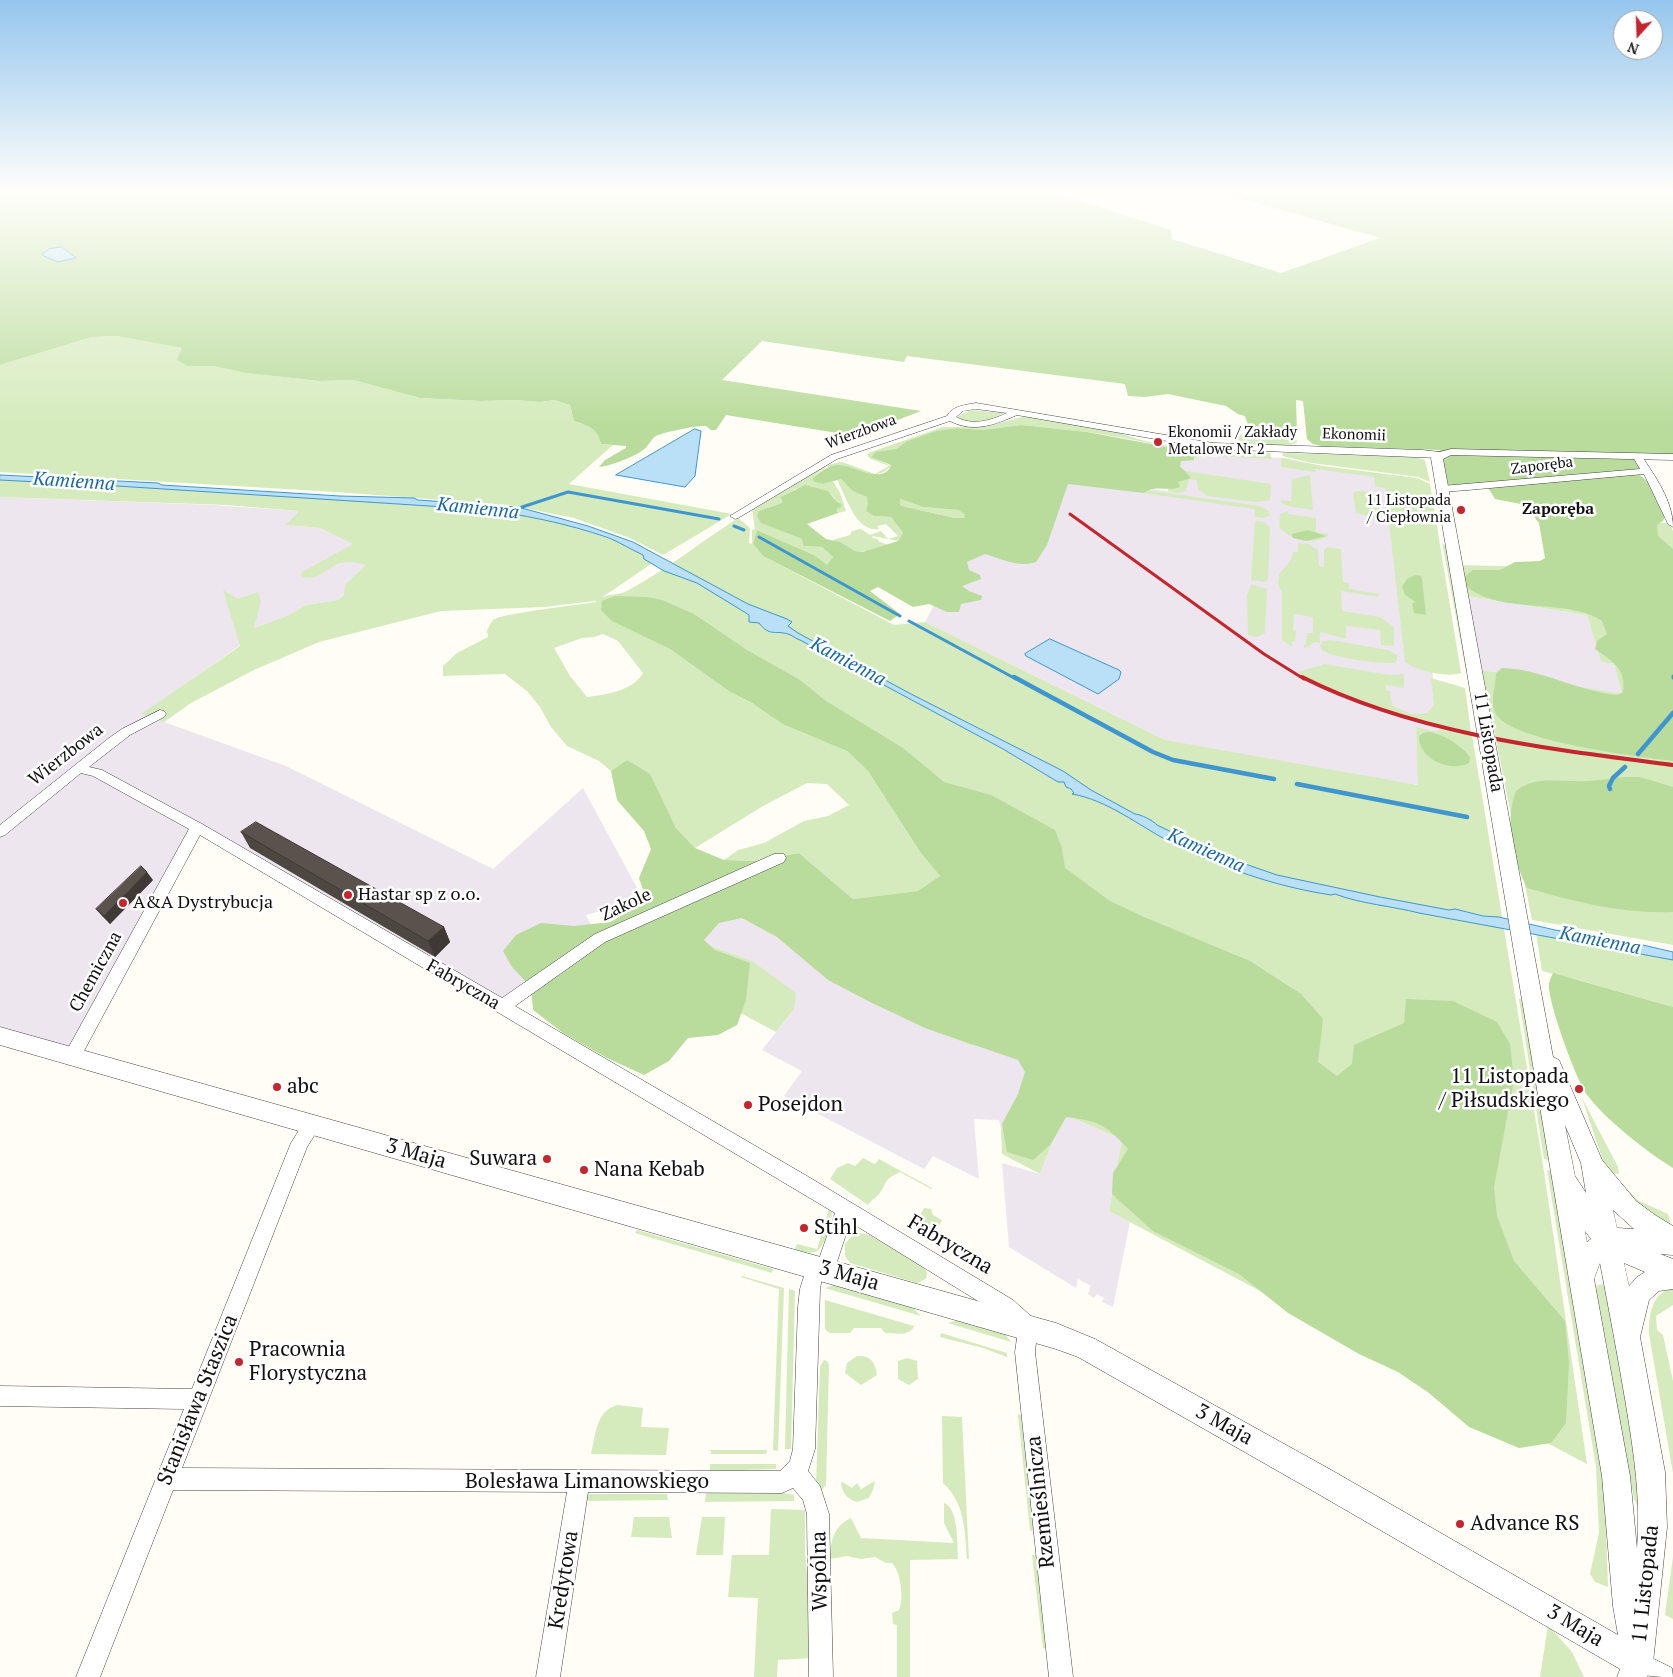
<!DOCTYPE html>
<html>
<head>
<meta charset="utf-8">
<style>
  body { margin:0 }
  #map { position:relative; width:1673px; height:1677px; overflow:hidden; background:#fffdf5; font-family:"PT Serif",serif }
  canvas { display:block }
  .north { position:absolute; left:1613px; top:10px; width:50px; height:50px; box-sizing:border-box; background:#fff; border:1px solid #a0a0a0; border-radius:50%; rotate:200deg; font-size:14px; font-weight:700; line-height:20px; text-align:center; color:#111 }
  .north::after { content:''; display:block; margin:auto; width:18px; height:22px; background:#c4262e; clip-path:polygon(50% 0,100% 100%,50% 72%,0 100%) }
</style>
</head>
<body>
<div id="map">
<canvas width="1673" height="1677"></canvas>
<div class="north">N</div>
</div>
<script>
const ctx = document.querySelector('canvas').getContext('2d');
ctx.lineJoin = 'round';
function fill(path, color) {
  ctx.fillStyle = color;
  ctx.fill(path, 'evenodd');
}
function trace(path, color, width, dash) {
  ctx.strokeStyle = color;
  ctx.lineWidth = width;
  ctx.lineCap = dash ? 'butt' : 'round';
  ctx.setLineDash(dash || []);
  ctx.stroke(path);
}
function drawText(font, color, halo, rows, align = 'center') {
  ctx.font = font + ' "PT Serif",serif';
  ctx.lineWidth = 5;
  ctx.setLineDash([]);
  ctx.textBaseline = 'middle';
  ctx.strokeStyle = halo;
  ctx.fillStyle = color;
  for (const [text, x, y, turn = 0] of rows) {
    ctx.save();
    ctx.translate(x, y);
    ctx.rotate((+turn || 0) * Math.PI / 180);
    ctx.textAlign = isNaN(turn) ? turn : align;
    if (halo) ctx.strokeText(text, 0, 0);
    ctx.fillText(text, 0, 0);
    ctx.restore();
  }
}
fill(new Path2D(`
  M1226 456 1285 458 1322 466 1405 477 1439 720 1437 723 1438 732 1416 728 1419 785 1267 761 1165 740 925 622 952 571 1047 474 1168 491 1179 459Z
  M0 497 213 505 299 511 287 525 320 528 385 558 338 600 306 605 289 615 254 628 249 639 142 714 286 766 493 869 583 788 643 899 586 915 597 937 501 1005 197 826 72 1055 0 1034Z
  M1467 596 1587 615 1601 662 1614 664 1622 695 1482 670Z
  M720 911 786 935 1031 1060 1011 1123 1001 1130 999 1120 974 1119 979 1179 933 1156 924 1169 784 1096 802 1071 762 1050 794 1009 701 943Z
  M1063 1114 1122 1139 1109 1211 1130 1222 1113 1307 1102 1302 1104 1298 1097 1294 1094 1298 1088 1294 1091 1286 1078 1279 1076 1288 1009 1247 1002 1163 1040 1174Z`), '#eee6ef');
fill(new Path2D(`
  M116 336 182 348 188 366H213L247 373 320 381 353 380 420 398 481 401 514 400 540 402 554 400 570 405 574 421C589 426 597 428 601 444L613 445 569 484 732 514 663 555 630 538 574 518 509 505 336 492 0 472V365L92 337Z
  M971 410 1004 413C988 421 975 426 958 418V416Z
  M1025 416 1120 433C1167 451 1221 452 1270 453L1272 459 1215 456 1195 458 1183 450 1124 438 1087 432 1021 425 982 430 957 428 936 431 907 441 896 449 876 453 872 457 891 466C872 487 854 459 829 468L826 465 842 462 875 474 889 466 869 458 867 454 871 452 943 427H986Z
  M1245 434 1290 437 1296 439 1297 442C1289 449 1244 447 1237 439L1238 436Z
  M1283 453 1415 457 1425 460 1430 482 1418 477 1312 463 1282 456Z
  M1281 458 1322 466 1417 478 1430 484 1461 673C1448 678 1416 671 1405 662L1385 488 1375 487 1374 477 1316 469 1315 472 1281 467Z
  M823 466 825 469 820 471 812 479 814 482 823 484 833 481 840 493 846 511 838 513C837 510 838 505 836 501 833 494 828 492 821 490 801 484 797 487 781 499L782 503 759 511 762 523 802 539 803 546 822 547 833 557 827 566 814 555 757 530 753 544 763 556 894 625 925 622 1165 740 1418 785 1416 727 1438 732V729L1472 735 1543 1165 1587 1464 1109 1211 1122 1139 1063 1114 1040 1174 1002 1154 1001 1130 1011 1123 1031 1061 995 1044 971 1045 920 1026 786 935 721 911 701 943 752 961 796 993 794 1009 776 1032 600 938 779 858 868 972 989 915 853 749 602 605 642 635 670 649 730 692 821 739 847 751 868 771 920 852 940 876 919 891 853 899 799 853 756 861 724 860 738 850 764 843 804 821 828 816 849 805 827 784 807 783 763 806 695 848 676 828 662 800 627 760 611 771 599 761 567 746 551 727 540 707 527 691 505 674 443 676V666L457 653 488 637 487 630C489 627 491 622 493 620 502 613 580 605 597 602L595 601 544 607 441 611 319 642 254 670 191 703 164 722 141 714 240 646 223 590 238 599 258 592 261 601 254 628 289 615 306 605 338 600 344 595 345 585 366 565C357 563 347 560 338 564 326 569 316 581 302 577L301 575 302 572 353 544 320 528 286 525 299 511 226 505 0 497V478L509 511C561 522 609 535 657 560L601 598C611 593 620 595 627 591 666 570 701 542 738 518L750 528 749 543 752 544V530L755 529 752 509ZM603 634 618 641 643 673C634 690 606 695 587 697L570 676 554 648 582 638 594 637Z
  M1173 469 1271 484 1270 500 1257 502 1207 496 1198 489 1197 480 1189 479 1186 491 1176 493 1168 491Z
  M1310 475 1313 510 1287 506 1281 502V500L1291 501 1292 479Z
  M841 479 853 490 867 497 874 516 891 517 903 533 898 541 873 536 872 538 878 539V541L888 545C878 548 865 554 855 551 847 548 841 542 832 540L850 535 852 531 861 529 870 535 881 531 888 539 898 536 886 524 877 526 879 529C856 533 846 496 837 480Z
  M1147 490 1259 506 1268 510 1270 516 1264 518 1255 517V510L1253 509 1144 493Z
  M1357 491 1372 492 1380 496 1381 516 1374 518 1356 513 1353 493Z
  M900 499 923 507 958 510 964 514 966 518H955L906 507 900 505Z
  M1288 511V514L1316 518V532L1328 534V536C1313 546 1290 540 1279 527L1280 514Z
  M1255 521 1264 522 1270 528 1268 580 1264 582 1251 580Z
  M1569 523H1669L1673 531V945L1532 920 1482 670 1622 694 1614 664 1601 662 1587 615 1461 595 1456 565 1581 568Z
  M1442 542 1447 548 1469 668 1466 671Z
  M1298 543 1308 544 1318 550 1319 566 1324 567V550L1327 547 1341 549 1343 582 1349 583V589L1379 594V597L1341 591 1342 611 1380 617 1394 627V646L1381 645 1380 630 1346 626V639L1320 632V643L1314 642 1310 646 1304 648V644H1306L1307 633H1313V617L1294 614 1293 630 1296 631 1295 641H1292V647L1282 640V593L1278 585 1279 574 1291 560 1293 552H1298Z
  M1251 584 1267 589 1265 633 1257 637 1248 635 1247 595Z
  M1331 640 1388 650 1397 655V660L1394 663C1380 664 1332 658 1322 650L1320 645 1323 641Z
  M1325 664 1389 675 1404 674V688L1386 685V690L1391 692 1390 697 1393 706 1411 714 1427 713 1434 705 1431 678 1465 688 1471 732C1412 721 1357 702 1302 676L1298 672Z
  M1536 933 1673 958V1007L1578 980 1542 971Z
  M1519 999 1523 1000 1550 1160 1544 1159Z
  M1582 1098 1618 1167 1619 1174 1607 1173Z
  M863 1158 875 1164 879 1159 932 1188 931 1189 900 1172C881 1180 888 1185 877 1196 873 1200 871 1200 868 1205L830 1179 837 1168 848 1163 855 1166Z
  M1547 1170 1552 1171 1604 1471 1608 1587 1595 1582 1590 1574 1599 1533 1596 1467Z
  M1621 1183 1639 1201 1668 1214 1672 1228 1653 1223Z
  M830 1206C836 1216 825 1248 815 1252 808 1254 801 1251 795 1249L797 1244 817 1249Z
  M924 1208 931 1209 933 1215 942 1220 932 1239 913 1227Z
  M637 1230 773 1269 772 1273 635 1233Z
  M860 1233 870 1235 924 1267 927 1273 926 1279 917 1283 850 1263 845 1256V1244L852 1236Z
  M742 1276 784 1288 778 1451 773 1450 779 1289 741 1277Z
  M1602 1284 1606 1287 1638 1469V1506L1634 1499 1596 1288 1598 1285Z
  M834 1285 912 1307 921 1316 825 1288Z
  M1673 1288V1305L1656 1316 1657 1330 1663 1335 1673 1381V1473L1649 1334C1649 1315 1651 1293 1673 1288Z
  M789 1289 795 1291 791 1449H785Z
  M825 1300 914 1326C909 1337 896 1333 885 1333L881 1328H854L850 1333H829L825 1329Z
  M957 1320 1005 1334 1011 1342 948 1323Z
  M941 1333 1007 1353V1357L983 1348 940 1337Z
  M857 1356C870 1355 876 1362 877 1375L861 1385 845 1373 847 1363Z
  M907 1358 917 1361 918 1379 909 1385 898 1379V1361Z
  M824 1360 827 1361 829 1365 826 1485 821 1491 816 1485 820 1366Z
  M618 1405 643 1408 641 1427 669 1428 666 1455 591 1454C596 1434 596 1410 618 1405Z
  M1018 1414 1021 1415 1034 1530 1030 1531Z
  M942 1416 962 1417 969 1559H967C965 1531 965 1503 943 1483Z
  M709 1450H767L766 1454H711V1451Z
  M710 1464H776V1469L710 1471Z
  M841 1481 852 1488 857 1483 861 1489 875 1481 873 1490 869 1498 857 1502C847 1499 841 1492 841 1481Z
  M706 1492H778L794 1495V1501L705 1502Z
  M587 1494H667L668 1500 586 1501Z
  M944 1503C959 1508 957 1545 958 1559L910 1560V1677H897V1625L893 1624 892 1613 899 1610C904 1599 901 1572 892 1563H886L875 1557 861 1559 847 1556 830 1559C830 1541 834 1526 851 1518L861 1538 954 1543 944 1523Z
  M771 1509 805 1510V1550L813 1658 778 1660 777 1677H754L758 1598 728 1597 732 1555H769Z
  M634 1517H669L672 1538 631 1537Z
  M702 1517H725L723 1555H696Z
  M1032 1555H1036L1046 1648H1043Z
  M1673 1557V1619L1665 1615Z
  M1548 1625 1572 1652 1584 1677H1540Z`), '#d5ebbd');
fill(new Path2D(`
  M0 191H1048L1171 230 1172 239 1281 273 1380 238 1216 191H1673V457H1638L1644 471 1634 472C1652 480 1658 499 1665 516L1663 521 1657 525 1658 536 1673 549V761C1640 757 1510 741 1496 714 1489 701 1496 687 1496 673L1502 668C1542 669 1577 691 1617 695L1623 692C1627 669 1612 661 1595 649L1597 641 1607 634 1602 621C1566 596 1496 617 1463 583V578L1473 570H1500L1515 562 1540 561 1545 558 1539 523 1535 518 1531 506 1495 499 1487 486 1449 488 1440 450 1321 446 1313 444 1307 439 1303 401 1296 400 1297 434 1252 429 1248 425 1245 416 1238 414 1226 406 1168 394 1145 397 1128 396 1125 384 907 356 904 362 762 341 722 380 921 411 856 436 726 415 716 430H711L706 426C699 425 663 432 656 436 651 439 648 447 643 450 634 457 610 466 599 467L605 460 626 448V446L601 444C597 428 589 426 574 421L570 405 554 400 540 402 514 400 481 401 420 398 353 380 320 381 246 373 213 366H188L177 360 182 348 116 336 92 337 0 365Z
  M1021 425 1087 432 1183 450 1194 457V460L1181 461 1180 466 1191 478 1178 482 1180 487C1167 492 1154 484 1144 493L1068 484 1047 545 1036 562C1018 568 1002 559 985 554L967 562 969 570 980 575 981 579 962 586 969 591 982 596 981 600 961 604 959 612H947L929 604 913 607 878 587 870 591 900 614 890 621 763 556 753 544 757 530 814 555 827 565 833 557 822 547 803 546 802 539 761 523 757 516 759 511 782 503 781 497 805 485 828 491 837 502 841 504 842 506 837 509 838 513 807 524 826 539 840 542 855 551 863 552 898 541 903 533 891 517 874 516 866 511 868 504 867 497 853 491 841 479 823 484 814 482 812 479C819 472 827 467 836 465 852 463 883 487 891 465L871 457 876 452 896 449 907 441 936 431 957 428 982 430ZM900 499 923 507 958 510 964 514 965 518H955L906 507 900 505Z
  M1308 530 1326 536 1306 541 1293 538 1292 534Z
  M1415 575 1421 576 1422 579 1426 615 1414 613 1412 603H1415L1414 601 1405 595 1402 587 1407 579Z
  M615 596 647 597 662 600 694 614 747 650 800 680 826 701 903 748 944 782 991 795 1055 830 1062 848 1065 868 1110 901 1144 917 1250 961 1301 994 1323 1019 1318 1062 1337 1076 1352 1064 1354 1045 1404 1023 1406 999 1453 1001 1497 1022 1510 1044 1514 1080 1494 1187 1497 1216 1514 1261 1565 1321 1569 1363 1566 1423 1551 1443 1519 1448 1469 1427 1429 1393 1398 1372 1359 1354 1288 1313 1239 1274 1153 1231 1112 1194 1113 1173 1128 1149C1105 1124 1099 1121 1066 1117L1051 1144 1033 1160 1007 1152 1002 1124 1018 1094 1025 1072 1018 1060 925 1028 870 1002 828 980 777 937 742 918 719 923 704 940 715 950 750 963 746 1000 737 1025 718 1035 688 1038 669 1061 644 1075 607 1058 563 1033 533 1010 531 987 512 967 503 951 516 935 541 923 574 926 611 922 646 899 639 878 651 849 644 831 617 800 611 771 627 760 650 774 676 828 695 848 724 860 756 861 799 853 853 899 918 891 940 876 920 852 868 771 847 751 783 724 752 703 730 692 670 649 612 621 601 610 602 601Z
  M1430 732C1446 736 1460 744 1470 757L1469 763C1451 773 1418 759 1419 736L1423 733Z
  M1624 777H1640L1673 787V912C1622 914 1576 902 1527 888 1513 859 1504 823 1516 791 1533 777 1552 781 1573 781 1590 782 1607 779 1624 777Z
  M1553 973 1673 1007V1168C1647 1152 1606 1120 1588 1096 1577 1083 1547 1000 1549 984 1549 981 1552 976 1553 973Z`), '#b9dc9c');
const water = new Path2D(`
  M62 247 76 258 58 262 42 255 49 249Z
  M695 429 701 431 695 476 685 487 616 475Z
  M0 475 158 483 162 485 340 496 414 498 418 500 518 507 588 526 633 542 748 604 787 619 792 622 788 626 798 633 911 694 1063 771 1091 790 1135 814C1140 814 1154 821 1157 825L1219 855 1277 875 1380 897 1449 910 1455 909 1483 916 1499 917 1555 930 1643 945 1673 952V960L1419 913C1392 906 1361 904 1335 894L1331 895C1273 886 1223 868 1170 842 1138 825 1107 800 1072 794L1074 793 1071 789 1066 787 1064 782H1058L1003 749 800 640C796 639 792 635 788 634 774 630 770 637 759 623L749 622V615L746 613 697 583 664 571 644 559 643 555C632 550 621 543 609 538 566 523 521 514 476 509L117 486H81L75 484 0 480Z
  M1050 639 1119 670 1121 672 1119 679 1098 694 1026 656 1025 654Z`);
fill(water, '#b9e0f7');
trace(water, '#3f96cf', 1);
trace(new Path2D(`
  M516 509 568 492 719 519
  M734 526 744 530
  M759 537 900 616
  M909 621 1016 679
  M1673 676V678`), '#3f96cf', 3);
trace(new Path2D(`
  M1014 677 1153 752 1173 760 1274 779
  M1638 754 1673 713
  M1297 784 1467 817
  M1610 789 1609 786 1613 778 1625 767`), '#3f96cf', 4.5);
const minor = new Path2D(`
  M976 403 1213 443 1422 450 1440 452 1445 455 1440 458 1213 449 1017 415C995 425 973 433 950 421L837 459 738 518 735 519 730 516 831 455 947 416C952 406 965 405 976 403ZM976 409 1007 413C989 421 973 426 956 417L963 411Z
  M1638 454 1641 455C1655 476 1673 501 1673 527L1668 524 1644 474 1468 490 1442 492 1437 489 1442 486 1640 469 1633 457Z
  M160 710 164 711 166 714 164 717 130 735 89 767 102 770 202 824 502 998 595 934 774 854H784L786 858 784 862 605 942 515 1006 807 1176 1013 1300C1038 1323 1039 1318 1035 1352L1073 1677H1049L1015 1352 1018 1331 999 1314 850 1222 832 1277 822 1278 820 1289 815 1449 808 1471 820 1486 829 1514 833 1677H809L807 1514 803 1500 793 1488 782 1493 588 1492 560 1677H536L567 1492 173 1490 100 1677H76L184 1409 0 1406V1386L192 1389 291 1143 306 1119 312 1117 318 1119 321 1125 307 1147 182 1468 780 1471 790 1461 793 1449 798 1307 800 1289 809 1260 816 1258 819 1259 835 1213 200 835 78 1062 72 1064 66 1062 64 1057 66 1052 189 829 93 776 81 773 5 835 0 837V825L109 738 122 729Z
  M1638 1651 1672 1668 1673 1677C1655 1677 1634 1677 1626 1663L1630 1655Z`);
const tertiary = new Path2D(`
  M1451 449 1673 454V460L1451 455 1443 459 1553 1057 1559 1060 1602 1160 1636 1201 1655 1215 1673 1226V1255L1660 1254 1673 1259V1289L1659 1291 1649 1300 1640 1337 1665 1472 1667 1527 1653 1663 1647 1677H1617L1620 1669 1313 1491 1078 1357 1056 1349 0 1045V1027L1056 1323 1095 1339 1333 1471 1618 1635 1613 1606 1602 1476 1431 458 1436 453ZM1565 1125 1581 1163 1586 1193 1575 1176ZM1613 1210 1634 1229 1617 1228ZM1585 1231 1591 1239 1587 1242ZM1600 1263C1609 1310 1618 1357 1626 1405 1634 1454 1641 1499 1637 1549L1630 1476 1594 1279ZM1624 1263 1645 1272 1637 1277 1629 1286Z`);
trace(minor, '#444', 1);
trace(tertiary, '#444', 1);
fill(minor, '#fff');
fill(tertiary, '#fff');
trace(new Path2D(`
  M1070 514 1264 654 1304 679`), '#c4262e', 3);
trace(new Path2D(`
  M1302 677C1415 734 1549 749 1673 765`), '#c4262e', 4);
fill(new Path2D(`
  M241 832 444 927 450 942 435 957 250 848Z
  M153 880 110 924 102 916 96 909Z`), '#4d4742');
fill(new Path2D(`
  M147 872 153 880 110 924 104 916Z
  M444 927 450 942 435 957 428 941Z`), '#3f3936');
const building = new Path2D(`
  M256 822 444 927 428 941 241 832Z
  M141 866 147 872 104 916 96 909Z`);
fill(building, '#5a524d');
trace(building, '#3f3936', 1);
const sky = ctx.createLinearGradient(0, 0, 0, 426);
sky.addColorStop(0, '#95c6ee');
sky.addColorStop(0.45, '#fffefa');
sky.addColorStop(1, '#fffefa00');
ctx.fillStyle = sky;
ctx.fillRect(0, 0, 1673, 426);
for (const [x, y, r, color] of [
  [1158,442,5,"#c4262e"],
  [1461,510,5,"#c4262e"],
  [348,895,5,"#c4262e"],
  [123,903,5,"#c4262e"],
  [277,1087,5,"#c4262e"],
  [1579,1089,5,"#c4262e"],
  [748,1105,5,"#c4262e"],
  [547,1159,5,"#c4262e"],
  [584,1170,5,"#c4262e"],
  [804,1228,5,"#c4262e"],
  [239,1362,5,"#c4262e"],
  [1460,1524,5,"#c4262e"]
]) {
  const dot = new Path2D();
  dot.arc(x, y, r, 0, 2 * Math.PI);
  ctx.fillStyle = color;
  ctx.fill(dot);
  trace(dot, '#fff', 2);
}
drawText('15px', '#111', '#fff', [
  ["Wierzbowa",861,432,-20],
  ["Ekonomii",1354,435,2],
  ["Zaporęba",1542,466,-7]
]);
drawText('15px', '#111', '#fff', [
  ["Ekonomii / Zakłady",1168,433],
  ["Metalowe Nr 2",1168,450],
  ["11 Listopada",1451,501,"right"],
  ["/ Ciepłownia",1451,518,"right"]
], 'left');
drawText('bold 16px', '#111', '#fff', [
  ["Zaporęba",1558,509]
]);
drawText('18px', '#111', '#fff', [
  ["11 Listopada",1488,742,80],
  ["Wierzbowa",66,755,-38],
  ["Zakole",626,905,-25],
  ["Chemiczna",96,972,-61],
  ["Fabryczna",463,985,30]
]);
drawText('18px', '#111', '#fff', [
  ["Hastar sp z o.o.",358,895],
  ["A&A Dystrybucja",133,903]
], 'left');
drawText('italic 19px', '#1768a6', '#fff', [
  ["Kamienna",74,482,4],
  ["Kamienna",478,509,6],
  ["Kamienna",848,662,28],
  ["Kamienna",1206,851,24],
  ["Kamienna",1600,941,11]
]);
drawText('21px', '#111', '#fff', [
  ["11 Listopada",1569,1077,"right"],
  ["/ Piłsudskiego",1569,1101,"right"],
  ["abc",287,1087],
  ["Posejdon",758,1105],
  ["Suwara",537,1159,"right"],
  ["Nana Kebab",594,1170],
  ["Stihl",814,1228],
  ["Pracownia",249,1350],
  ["Florystyczna",249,1374],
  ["Advance RS",1470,1524]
], 'left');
drawText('21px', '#111', '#fff', [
  ["3 Maja",416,1154,16],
  ["Fabryczna",950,1245,31],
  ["3 Maja",849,1276,16],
  ["Stanisława Staszica",198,1400,-68],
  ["3 Maja",1224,1425,29],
  ["Bolesława Limanowskiego",587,1482],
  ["Rzemieślnicza",1041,1502,-96],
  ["Wspólna",820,1571,-91],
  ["Kredytowa",564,1580,-81],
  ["11 Listopada",1646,1584,-84],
  ["3 Maja",1575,1626,31]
]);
</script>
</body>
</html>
